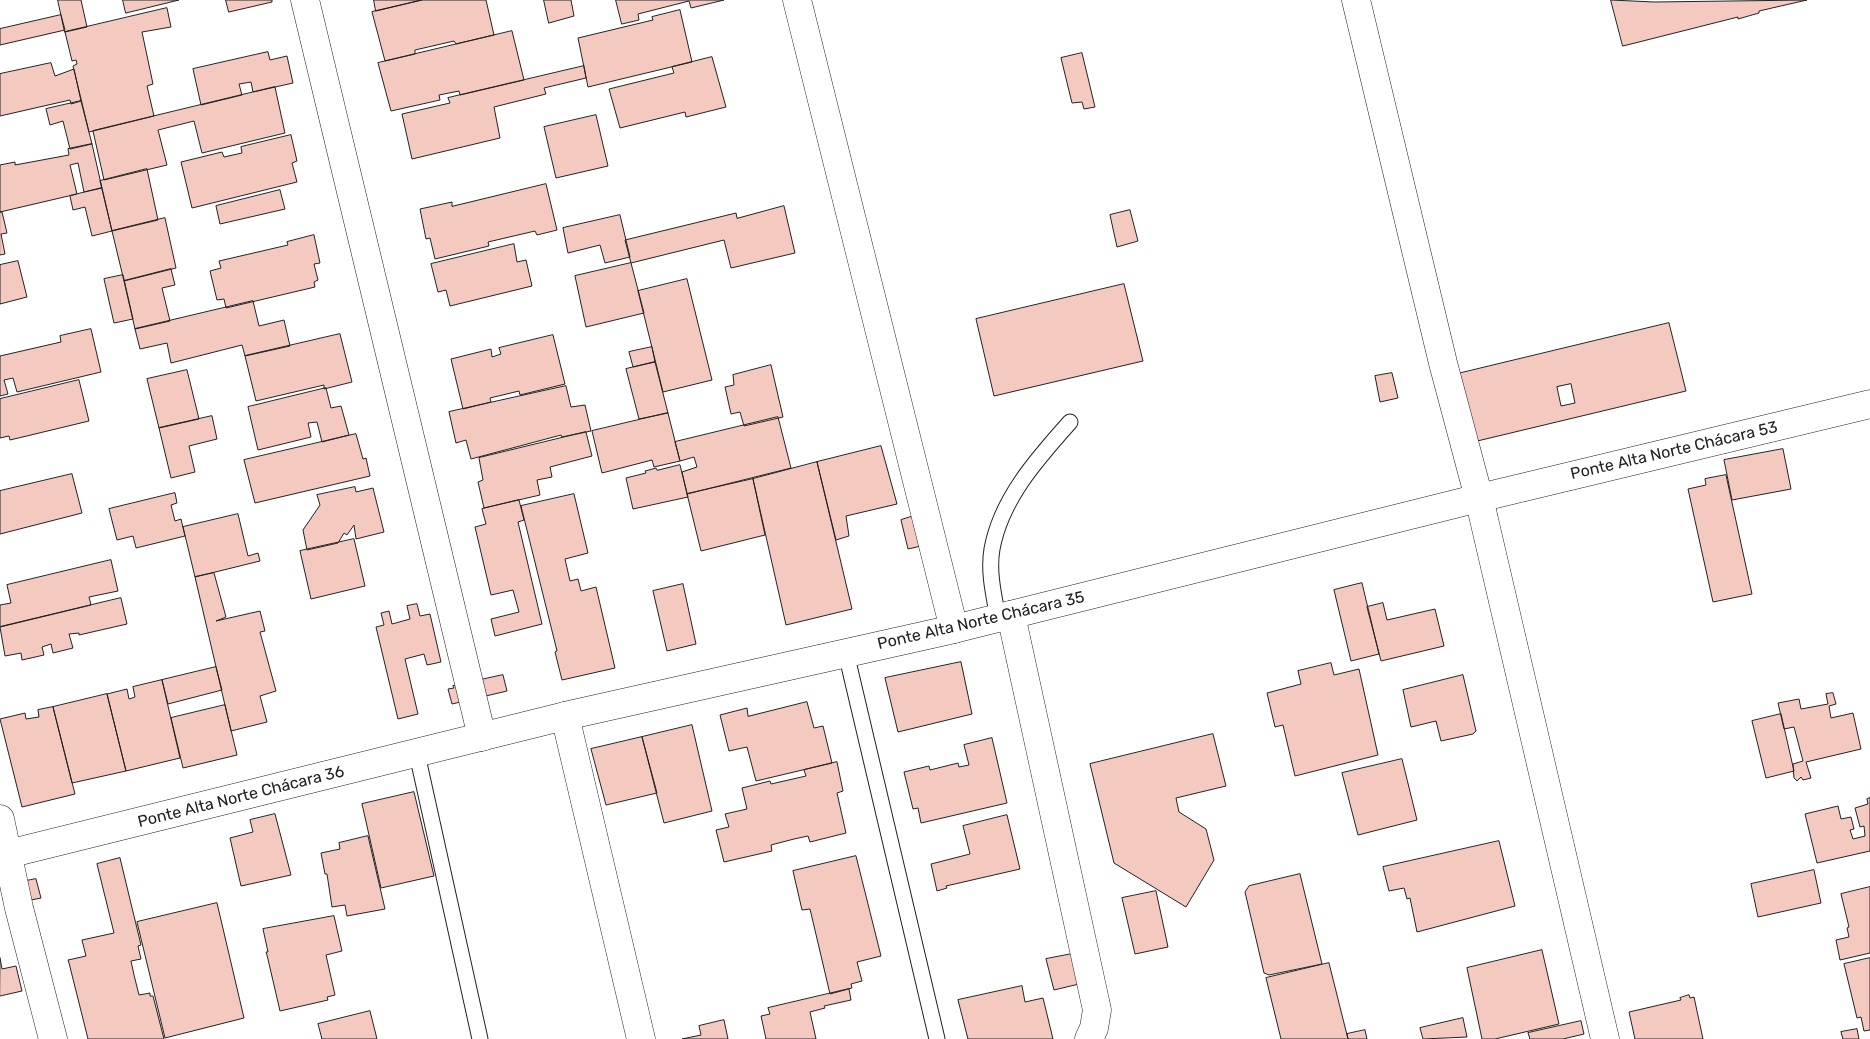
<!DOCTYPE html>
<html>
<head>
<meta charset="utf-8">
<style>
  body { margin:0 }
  canvas { display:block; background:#fff }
</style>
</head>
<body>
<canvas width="1870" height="1039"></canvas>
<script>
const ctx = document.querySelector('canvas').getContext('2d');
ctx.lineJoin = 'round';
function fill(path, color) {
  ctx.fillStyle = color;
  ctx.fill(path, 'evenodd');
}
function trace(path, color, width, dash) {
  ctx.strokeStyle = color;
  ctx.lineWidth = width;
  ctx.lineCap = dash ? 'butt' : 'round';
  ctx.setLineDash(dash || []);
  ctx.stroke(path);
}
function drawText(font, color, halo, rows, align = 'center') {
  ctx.font = font + ' Rubik,sans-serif';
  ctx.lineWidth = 4;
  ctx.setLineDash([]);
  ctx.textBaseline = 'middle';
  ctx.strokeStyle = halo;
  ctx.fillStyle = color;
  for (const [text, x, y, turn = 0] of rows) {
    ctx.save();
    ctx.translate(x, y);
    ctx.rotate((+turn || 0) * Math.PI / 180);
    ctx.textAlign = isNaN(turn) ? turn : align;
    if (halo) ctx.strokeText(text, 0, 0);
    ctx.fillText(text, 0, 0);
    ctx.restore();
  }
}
const building = new Path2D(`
  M58 0H81L87 27 65 32Z
  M123 0H179L126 13Z
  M226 0H272V2L229 12Z
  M374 0H422L376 11Z
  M422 0H486L494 35 456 44 454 41 415 50V54L385 61 372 12Z
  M544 0H571L574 16 549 23Z
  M616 0H724L691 8 689 1 638 14 639 20 622 24Z
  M1611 0 1654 2 1807 0 1759 11V13L1738 19V17L1623 46Z
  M167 8 171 27 142 32 153 84 147 86 154 116 89 132 73 66 77 64 76 60 72 61 65 32Z
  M680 10 692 62 588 87 578 38 653 20 652 17Z
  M61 15 65 30 0 45V29Z
  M512 31 524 80 460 95 459 91 439 95 440 100 391 111 378 63Z
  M268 52 270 60 287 56 293 83 253 92 251 82 239 84 242 95 201 105 193 69Z
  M1082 53 1095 107 1084 109 1082 102 1072 103 1061 58Z
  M712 57 726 107 686 117 685 112 620 128 609 89 674 73 672 67Z
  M51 63 55 76 74 69 81 101 71 104 70 100 0 116V74Z
  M584 66 586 78 544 88 546 94 494 107 500 138 412 159 402 114 450 103 448 98Z
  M275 87 285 133 202 153 194 121 158 130 167 165 104 180 93 131Z
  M81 101 92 144 70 149 63 121 50 125 46 109Z
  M596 115 608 166 556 178 544 127Z
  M291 135 297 161 292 163 297 182 192 208 181 162 222 152 224 157 242 153 241 147Z
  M92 144 102 188 84 192 78 163 70 165 77 194 0 212V165L15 162V165L69 155 68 149Z
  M147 169 158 220 112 231 100 181Z
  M546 184 557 230 537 235 535 231 488 242 489 246 435 259 430 238 426 239 420 209 452 202V206Z
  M102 188 112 231 92 236 85 207 73 210 70 196Z
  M280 190 285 209 220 224 216 206Z
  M784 206 795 253 731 268 724 240 631 263 625 240 736 213 737 218Z
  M1130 210 1138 241 1117 247 1110 215Z
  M0 212H2L7 233 1 234 5 254 0 255Z
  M620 215 630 257 605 263 600 245 568 253 563 228Z
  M165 218 176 268 124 281 112 231Z
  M314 235 320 263 314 264 318 280 314 282 315 287 226 308 224 299 217 300 210 271 221 268 219 261 288 245 287 242Z
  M514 244 517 262 526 260 532 286 450 306 446 290 438 292 431 264Z
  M18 261 27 297 0 304V265Z
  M631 263 644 313 586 327 575 276Z
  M171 269 175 285 162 288 170 321 135 329 124 281Z
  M123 275 133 319 114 323 104 279Z
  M687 279 712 380 663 392 638 291Z
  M1124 284 1143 361 994 396 976 319Z
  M253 301 259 326 284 320 290 346 245 356 242 345 171 363 167 343 140 349 135 329Z
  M1669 323 1686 391 1469 443 1453 375ZM1571 384 1575 403 1561 406 1557 387Z
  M91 329 101 372 17 392 13 378 4 380 8 394 0 396V356L61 342 60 336Z
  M340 334 352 382 324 389V385L256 401 245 356Z
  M553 335 565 384 520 395 519 391 490 398 491 402 463 409 451 359 491 349 492 357 501 354 499 348Z
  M652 347 655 362 633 367 629 352Z
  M655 362 668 413 639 419 626 369Z
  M771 365 783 417 744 426 740 412 731 414 725 387 734 385 733 375Z
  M187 370 199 419 159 428 147 379Z
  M1392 373 1398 398 1380 402 1375 376Z
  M79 380 89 421 10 440 9 436 0 438V399Z
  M566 386 571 407 585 405 591 431 562 437 561 435 471 459 466 440 456 443 449 412Z
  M326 388 331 408 341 406 349 435 322 442 317 422 308 423 311 437 258 450 248 407Z
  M668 413 680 461 654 467 652 460 602 473 592 431Z
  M212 416 217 439 189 446 195 472 171 478 159 428Z
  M778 417 791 468 687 494 682 472 697 467 694 457 680 461 675 442Z
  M586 432 592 456 550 467 552 477 537 480 540 495 484 508 478 482 483 480 479 458Z
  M356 434 363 459 366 458 370 476 255 503 244 460Z
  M881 446 897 504 846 516 849 536 836 540 817 462Z
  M1783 449 1791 489 1732 500 1724 460Z
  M817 462 852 609 786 625 753 479Z
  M680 465 688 497 633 509 626 478 646 473 645 471 656 468 657 470Z
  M72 474 82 513 0 534V491Z
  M1726 475 1752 594 1713 602 1688 489 1706 485 1705 479Z
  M753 479 765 535 701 551 687 494Z
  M355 487 356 492 373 488 384 532 356 539 354 525 347 535 344 533 338 543 307 550 303 530 320 505 317 495Z
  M175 493 177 503 171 505 175 521 181 519 185 536 136 548 133 536 117 540 109 509Z
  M574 494 588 553 565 559 570 581 578 579 581 591 596 587 615 668 562 680 555 652 557 651 521 506Z
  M519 500 524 520 518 522 542 624 495 636 491 619 519 612 513 590 491 595 475 527 486 524 482 509Z
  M238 514 248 556 258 553 260 561 195 577 183 527Z
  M914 516 921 546 908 549 901 520Z
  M354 539 365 586 311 599 300 551Z
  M111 560 118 591 89 597 91 605 0 627V605L11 603 7 585Z
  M214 573 226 617 216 621 260 611 265 631 260 632 276 691 260 696 267 722 231 731 195 577Z
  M1362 583 1379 654 1351 661 1334 590Z
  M683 584 696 644 667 651 653 591Z
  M121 598 127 624 79 635V633L69 634 73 648 53 653 51 644 42 647 44 655 22 660 21 653 5 656 0 627Z
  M1383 603 1387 620 1435 609 1444 646 1381 661 1367 607Z
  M417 604 420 616 430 614 441 662 427 665 424 654 405 659 418 714 398 719 376 627 384 625 381 613 389 611 392 624 410 619 407 606Z
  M961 662 972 714 898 732 885 678Z
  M1331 663 1334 675 1359 669 1378 755 1295 776 1283 725 1275 727 1267 693 1301 684 1298 671Z
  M216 667 222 690 168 704 162 680Z
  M503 675 507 691 452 704 448 689 454 688 453 686Z
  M1463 675 1476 731 1473 734 1441 741 1436 721 1411 727 1403 690Z
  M162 680 180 758 126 771 107 694 127 689 129 699 135 697 133 687Z
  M1833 693 1836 704 1829 706 1831 718 1853 713 1861 749 1806 762 1811 778 1803 780 1801 777 1797 781 1794 778 1793 764 1803 761 1794 727 1784 729 1778 703 1799 699 1801 709 1828 704 1826 694Z
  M107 694 126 771 72 783 53 707Z
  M807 702 814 728 823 726 832 763 756 781 747 747 729 751 720 715 747 708 748 716Z
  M225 705 237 755 183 768 171 718Z
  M53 707 75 794 22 807 0 719 25 713 26 719 39 717 38 710Z
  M1781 714 1794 771 1766 778 1752 721Z
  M692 725 712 811 664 823 642 737Z
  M1213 734 1226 786 1176 798 1179 812 1206 829 1214 860 1186 907 1114 863 1090 764Z
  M642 737 657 793 606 805 591 749Z
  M992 738 1007 803 921 823 918 808 913 809 904 772 929 766 930 770 958 763 959 767 969 765 964 745Z
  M1402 759 1417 820 1358 835 1342 773Z
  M837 762 843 791 837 793 846 833 810 842 808 836 794 839 771 845 772 851 724 862 716 830 729 827 725 814 747 809 742 788 770 781 771 784 806 776 804 770Z
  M414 792 434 876 381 888 362 804Z
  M1870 798V851L1817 863 1805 814 1838 806 1841 819 1851 817 1854 829 1850 830 1853 839 1865 836 1864 826 1860 827 1855 808 1868 804 1867 799Z
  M275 814 291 875 241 886 230 838 253 832 250 820Z
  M1007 815 1020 869 946 886 947 888 937 891 931 864 970 854 963 826Z
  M368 836 385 909 347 916 345 905 332 907 327 874H325L321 853 340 849 339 843Z
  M1499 841 1515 906 1417 932 1410 898 1407 899 1404 888 1389 891 1383 867Z
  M856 856 881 956 857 962 862 981 851 984 852 988 830 994 810 909 802 910 793 871Z
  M120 858 141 945 138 946 141 959 131 961 134 975 139 995 150 993V996H153L164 1039H88L69 963 68 960 86 956 82 940 114 933 97 864Z
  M1814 870 1821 903 1758 917 1751 884Z
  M1300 874 1322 964 1269 975 1264 973 1245 892 1249 886Z
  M36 879 41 898 26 901 21 882Z
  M1870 887V953L1840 960 1836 940 1849 937 1847 928 1849 927 1841 894Z
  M1156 891 1168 947 1135 954 1122 898Z
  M217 903 244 1018 165 1038 137 922Z
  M334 916 342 951 326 955 335 995 327 997 328 1000 280 1011 267 955 266 952H268L263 929Z
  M1542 950 1559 1024 1495 1039H1482L1467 968Z
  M1072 954 1079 984 1054 990 1046 959Z
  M0 958 2 969 16 966 22 991 0 996Z
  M1870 958V1030L1864 1031 1861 1017 1857 1018 1844 964Z
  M1329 963 1348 1039H1281L1266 978Z
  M1022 986 1025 1002 1043 998 1053 1039H968L958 1000Z
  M849 989 851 1000 824 1006 825 1008 810 1012 816 1039H766L761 1016 770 1014 768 1008Z
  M1689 995 1690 998 1694 997 1703 1039H1635L1629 1012 1681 1000 1680 998Z
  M370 1011 377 1039H322L318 1024Z
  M1463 1018 1467 1037 1423 1039 1420 1028Z
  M724 1020 728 1039H682L701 1035 699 1026Z
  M1581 1021 1584 1034 1563 1039H1530L1528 1033Z
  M1857 1029 1859 1039H1843L1841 1032Z
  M1365 1030 1367 1039H1348L1347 1034Z`);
fill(building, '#f3c9c0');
trace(building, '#222', 1);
const service = new Path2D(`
  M998 618C994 596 988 572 992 549 1001 499 1037 459 1070 422
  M846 653 937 1039
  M417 754 480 1039`);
const minor = new Path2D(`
  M305 0 482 737
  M797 0 954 629
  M1356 0 1443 363 1479 498 1605 1039
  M1011 615 1097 1010 1094 1028 1089 1039
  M565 716 641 1039
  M0 819 19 908 53 1039`);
const tertiary = new Path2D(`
  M0 856 565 716 954 629 1479 498 1870 404`);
trace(service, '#222', 17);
trace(minor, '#222', 29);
trace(tertiary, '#222', 29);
trace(service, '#fff', 15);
trace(minor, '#fff', 28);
trace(tertiary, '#fff', 28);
drawText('16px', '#222', '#fff', [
  ["Ponte Alta Norte Chácara 53",1674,451,-13],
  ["Ponte Alta Norte Chácara 35",981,621,-13],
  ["Ponte Alta Norte Chácara 36",241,797,-14]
]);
</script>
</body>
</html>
